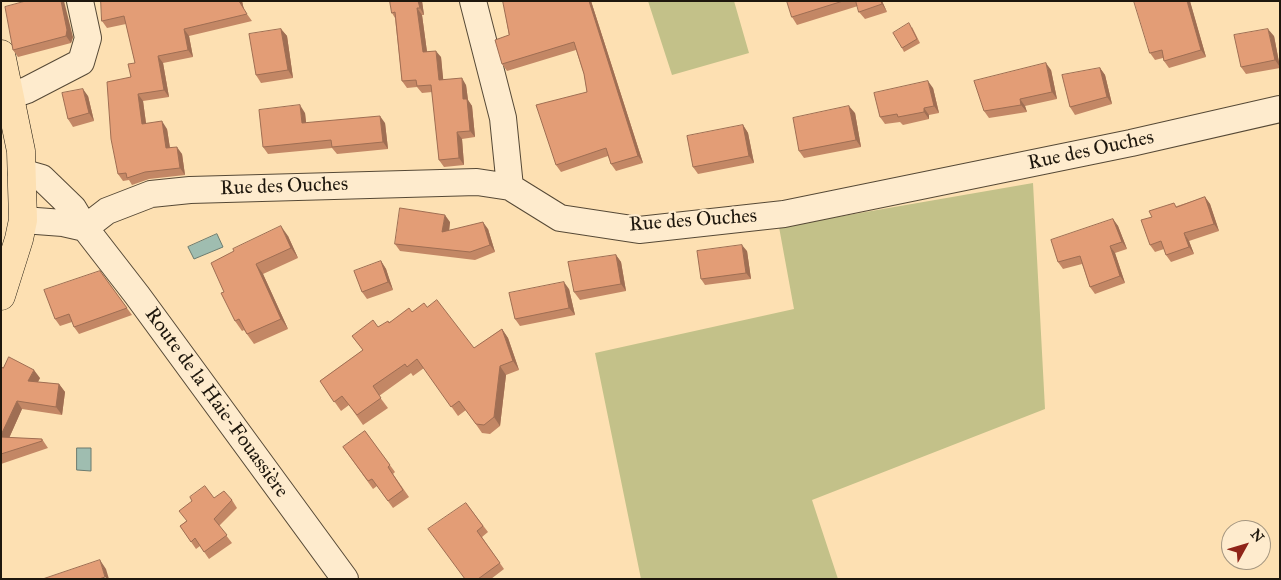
<!DOCTYPE html>
<html>
<head>
<meta charset="utf-8">
<style>
  body { margin:0 }
  #map { position:relative; width:1281px; height:580px; overflow:hidden; background:#fde0b2; font-family:"IM FELL Great Primer",serif }
  canvas { display:block }
  .frame { position:absolute; inset:0; border:2px solid #1e170d; pointer-events:none }
  .north { position:absolute; left:1221px; top:520px; width:50px; height:50px; box-sizing:border-box; background:#feebcd; border:1px solid #a49680; border-radius:50%; rotate:51deg; font-size:14px; font-weight:700; line-height:20px; text-align:center; color:#1e170d }
  .north::after { content:''; display:block; margin:auto; width:18px; height:22px; background:#8f2418; clip-path:polygon(50% 0,100% 100%,50% 72%,0 100%) }
</style>
</head>
<body>
<div id="map">
<canvas width="1281" height="580"></canvas>
<div class="frame"></div>
<div class="north">N</div>
</div>
<script>
const ctx = document.querySelector('canvas').getContext('2d');
ctx.lineJoin = 'round';
function fill(path, color) {
  ctx.fillStyle = color;
  ctx.fill(path, 'evenodd');
}
function trace(path, color, width, dash) {
  ctx.strokeStyle = color;
  ctx.lineWidth = width;
  ctx.lineCap = dash ? 'butt' : 'round';
  ctx.setLineDash(dash || []);
  ctx.stroke(path);
}
function drawText(font, color, halo, rows, align = 'center') {
  ctx.font = font + ' "IM FELL Great Primer",serif';
  ctx.lineWidth = 4.5;
  ctx.setLineDash([]);
  ctx.textBaseline = 'middle';
  ctx.strokeStyle = halo;
  ctx.fillStyle = color;
  for (const [text, x, y, turn = 0] of rows) {
    ctx.save();
    ctx.translate(x, y);
    ctx.rotate((+turn || 0) * Math.PI / 180);
    ctx.textAlign = isNaN(turn) ? turn : align;
    if (halo) ctx.strokeText(text, 0, 0);
    ctx.fillText(text, 0, 0);
    ctx.restore();
  }
}
fill(new Path2D(`
  M648 1H734L749 53 672 75Z
  M1033 183 1045 409 812 500 838 579H641L595 353 794 309 779 227Z`), '#c3c189');
const water = new Path2D(`
  M217 234 223 247 194 259 188 247Z
  M77 448H91V471L77 470Z`);
fill(water, '#9fbdb0');
trace(water, '#6b7b6f', 1);
const minor = new Path2D(`
  M473 1 503 118 510 187
  M10 96 27 90 81 62 88 38 80 1
  M21 172 42 178 73 208 85 228 137 295 345 579
  M23 220 63 223 85 228
  M85 228 107 211 151 194 190 190 477 182 510 187 560 218 639 230 784 214 1131 143 1280 109`);
const major = new Path2D(`
  M1 54 21 151 23 220 19 239 1 296`);
trace(minor, '#564936', 28);
trace(major, '#1e170d', 29);
trace(minor, '#feebcd', 26);
trace(major, '#fde0b2', 28);
fill(new Path2D(`
  M26 1 73 37 71 43 18 57 13 50Z
  M101 1H242L244 10 252 21 189 36 193 57 163 63 169 97 143 101 146 123 167 129 170 148 182 154 185 175 149 179 132 185 129 180 123 181 118 174 131 77 135 63 126 24 107 28 102 21Z
  M390 1H422L424 15H422L427 52 441 57 443 80 466 85 468 100 472 106 475 137 462 139 464 165 444 167 439 160 432 92 422 93 417 87 407 88 402 81 395 18 392 13Z
  M503 1H591L643 163 616 171 611 164 608 156 561 172 556 165 587 92 584 74 576 50 507 71 502 64 509 35Z
  M787 1H882L887 12 865 19 859 12 858 6 797 25 792 17Z
  M1190 2 1206 57 1169 68 1164 61 1163 58 1155 60 1150 53Z
  M912 27 920 43 904 52 902 48Z
  M281 29 287 36 293 78 261 83 256 75Z
  M1274 36 1280 68 1246 74 1241 67Z
  M1100 68 1105 75 1112 104 1075 115 1070 107Z
  M1051 70 1057 99 1025 106 1027 112 989 118 984 111Z
  M933 88 939 113 929 115V119L903 125 900 122 885 124 880 117Z
  M88 96 94 121 73 127 68 119Z
  M305 113 306 123H385L388 149 337 154 332 148 268 154 263 147Z
  M855 113 861 147 804 158 799 151Z
  M743 125 748 133 754 163 698 174 693 167Z
  M1205 197 1210 204 1219 231 1189 241 1194 254 1171 262 1166 255 1164 249 1155 252 1150 245 1152 217 1177 206Z
  M1113 219 1118 226 1127 249 1115 253 1125 283 1095 294 1090 287 1082 264 1063 269 1058 262Z
  M450 222 449 231 488 229 495 252 475 260 400 251 395 244Z
  M288 236 298 258 263 274 288 329 254 344 244 330 242 331 235 321 224 292Z
  M747 251 751 279 705 285 701 279Z
  M616 255 621 262 626 291 580 300 574 292Z
  M381 261 386 269 393 290 367 299 362 292Z
  M100 271 132 315 79 334 74 327 72 322 60 326 55 319Z
  M569 289 575 315 520 326 515 319Z
  M427 307 474 348 502 329 508 338 519 370 506 375 500 426 490 434 482 433 466 410 458 416 424 368 413 376 411 373 379 396 388 408 363 425 349 405 341 411 320 381 363 350 352 336 378 327 412 312Z
  M1 367 40 378 38 382 59 384 65 392 62 415 22 409 9 438 42 439 48 448 1 464Z
  M365 431 395 472 393 474 409 497 393 508 377 486 373 489 343 447Z
  M214 498 232 500 237 508 219 526 232 543 209 559 200 546 196 549 180 526Z
  M466 503 488 532 482 537 504 569 491 579H465Z`), '#c38765');
fill(new Path2D(`
  M61 1H64L73 37 71 43 66 36Z
  M239 1H242L244 10 252 21 239 3Z
  M418 1H422L424 15 420 8Z
  M589 1H591L643 163 638 156Z
  M881 1H882L887 12 882 4Z
  M1187 1H1190L1206 57 1201 50Z
  M417 8 422 15 428 59 423 52Z
  M184 29 189 36 193 57 188 50Z
  M281 29 287 36 293 78 288 70Z
  M1268 29 1274 36 1280 67 1275 60Z
  M436 51 441 57 444 87 439 80Z
  M158 56 163 63 169 97 164 90Z
  M1046 63 1051 70 1057 99 1052 92Z
  M1100 68 1105 75 1112 104 1107 97Z
  M462 78 466 85 468 100 472 106 475 137 470 131 463 99Z
  M928 81 933 88 939 113 934 106Z
  M83 89 88 96 94 121 89 113Z
  M138 94 143 101 147 131 142 124Z
  M1020 99 1025 106 1027 112 1021 105Z
  M300 105 305 113 307 131 302 123Z
  M849 106 855 113 861 147 856 140Z
  M924 108 929 115V119L924 112Z
  M380 116 385 123 388 149 383 142Z
  M162 121 167 129 171 155 166 148Z
  M743 125 748 133 754 163 749 156Z
  M457 132 462 139 464 165 459 158Z
  M177 147 182 154 185 175 180 168Z
  M1205 197 1210 204 1219 231 1214 224Z
  M445 215 450 222 448 240 442 232Z
  M1113 219 1118 226 1127 249 1122 242Z
  M483 222 488 229 495 252 490 245Z
  M281 226 288 236 298 258 291 248Z
  M1184 233 1189 241 1194 254 1189 247Z
  M742 245 747 251 751 279 746 273Z
  M1110 246 1115 253 1125 283 1120 276Z
  M616 255 621 262 626 291 621 284Z
  M381 261 386 269 393 290 388 282Z
  M256 264 263 274 288 329 281 319Z
  M564 282 569 289 575 315 569 308Z
  M502 329 508 338 519 370 513 361Z
  M500 366 506 375 500 426 494 417Z
  M34 370 40 378 34 389 28 381Z
  M59 384 65 392 62 415 56 407Z
  M17 401 22 409 6 445 1 439V435Z
  M100 560 106 569 109 579H107L105 577Z`), '#9f6e53');
const building = new Path2D(`
  M26 1H61L67 30 66 36 13 50 5 7Z
  M101 1H239L247 14 184 29 188 50 158 56 164 90 138 94 142 124 162 121 166 148 177 147 180 168 145 172 127 178 126 173 118 174 111 139 107 82 131 77 128 64 135 63 124 16 102 21Z
  M390 1H418L420 8H417L423 52 436 51 439 80 462 78 463 99H467L470 131 457 132 459 158 439 160 431 85 417 86 416 80 402 81 395 12 392 13Z
  M503 1H589L638 156 611 164 606 148 556 165 536 105 587 92 584 74 574 42 502 64 495 40 509 35Z
  M787 1H843L792 17Z
  M856 1H881L882 4 859 12Z
  M1134 1H1187L1201 50 1164 61 1162 50 1150 53Z
  M909 23 917 39 902 48 893 33Z
  M281 29 288 70 256 75 249 34Z
  M1268 29 1275 60 1241 67 1234 35Z
  M1046 63 1052 92 1020 99 1021 105 984 111 974 81Z
  M1100 68 1107 97 1070 107 1062 75Z
  M928 81 934 106 924 108V112L898 117 897 114 880 117 874 93Z
  M83 89 89 113 68 119 62 93Z
  M300 105 302 123 380 116 383 142 332 147 331 140 263 147 259 110Z
  M849 106 856 140 799 151 793 118Z
  M743 125 749 156 693 167 687 136Z
  M1205 197 1214 224 1184 233 1189 247 1166 255 1161 241 1150 245 1141 220 1152 217 1149 211 1174 203 1176 207Z
  M400 208 445 215 442 232 483 222 490 245 470 252 395 244Z
  M1113 219 1122 242 1110 246 1120 276 1090 287 1080 256 1058 262 1051 240Z
  M281 226 291 248 256 264 281 319 247 334 239 319 235 321 221 293 224 292 211 263 234 251 233 249Z
  M742 245 746 273 701 279 697 251Z
  M616 255 621 284 574 292 568 262Z
  M381 261 388 282 362 292 354 271Z
  M100 271 127 308 74 327 69 314 55 319 44 290Z
  M564 282 569 308 515 319 509 293Z
  M437 300 474 348 502 329 513 361 500 366 494 417 484 425 476 424 459 401 451 407 417 359 407 367 405 364 373 386 381 398 357 415 342 396 334 402 320 381 363 350 352 336 373 320 378 327 388 321 389 323 409 308 412 312 424 303 427 307Z
  M9 357 34 370 28 381 59 384 56 407 17 401 1 435V367L3 368Z
  M365 431 390 465 388 467 403 490 388 501 372 479 368 481 343 447Z
  M1 437 42 439V441L1 454Z
  M205 486 214 498 224 491 232 500 214 519 227 535 204 552 195 538 191 542 180 526 187 521 179 511 192 501 190 497Z
  M466 503 483 526 477 531 500 563 478 579H465L428 529Z
  M100 560 105 577 99 579H43Z`);
fill(building, '#e39d76');
trace(building, '#9f6e53', 1);
drawText('20px', '#1e170d', '#feebcd', [
  ["Rue des Ouches",1091,151,-12],
  ["Rue des Ouches",284,187,-2],
  ["Rue des Ouches",693,221,-4],
  ["Route de la Haie-Fouassière",216,403,54]
]);
</script>
</body>
</html>
